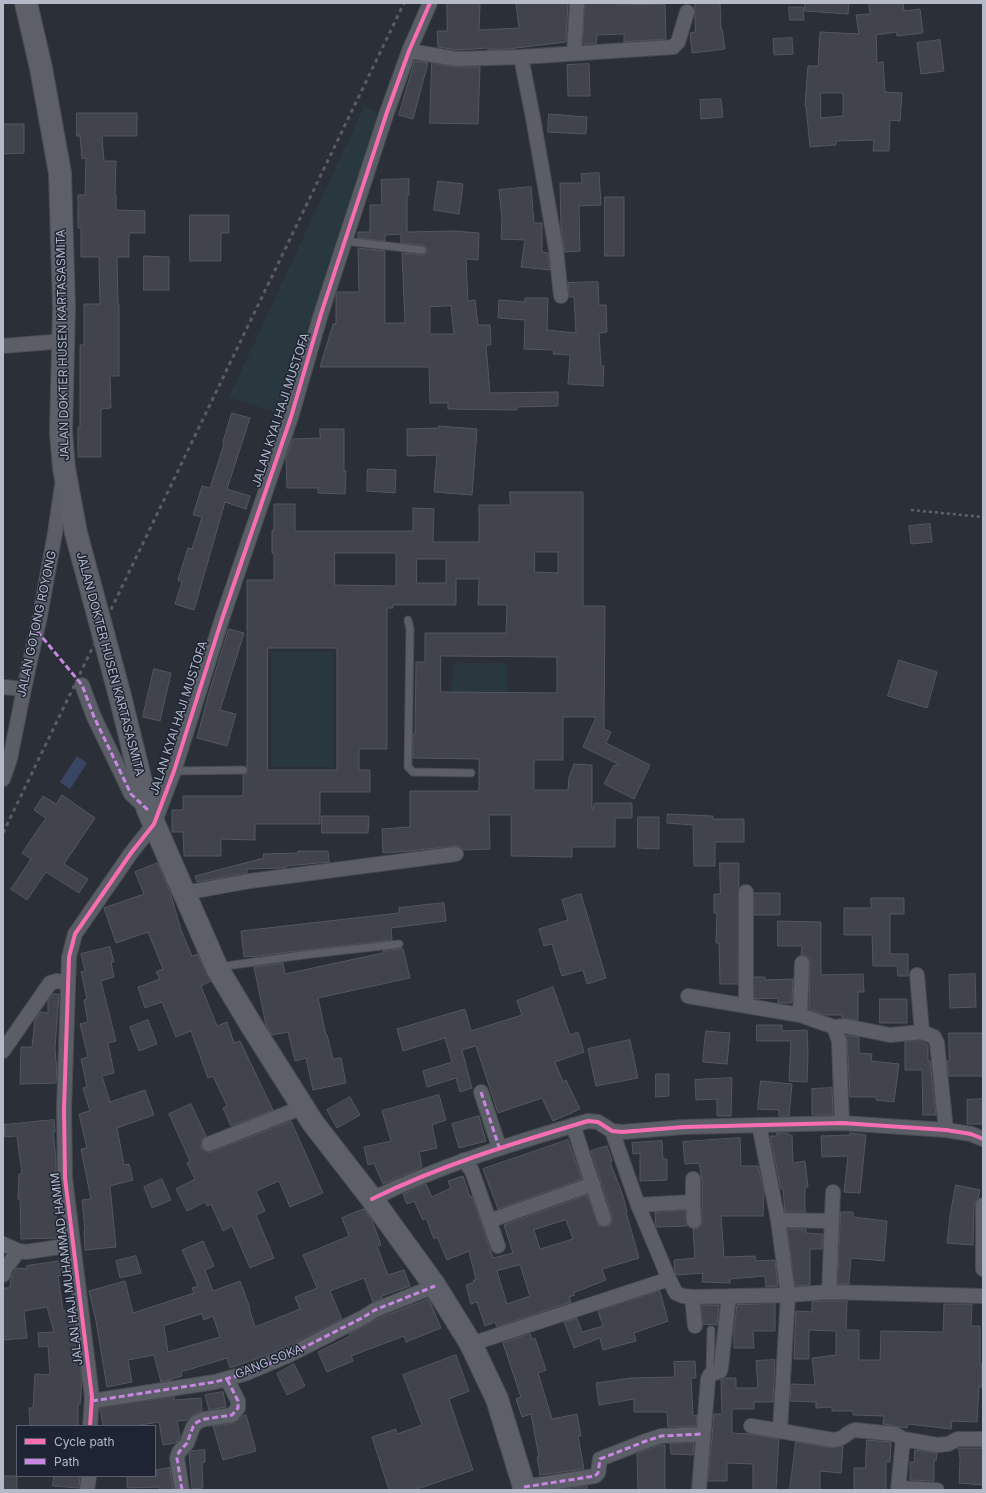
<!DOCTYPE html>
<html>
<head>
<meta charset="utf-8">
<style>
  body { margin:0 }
  #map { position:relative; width:986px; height:1493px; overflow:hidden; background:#2b2f38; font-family:Inter,sans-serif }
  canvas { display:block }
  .frame { position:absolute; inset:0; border:4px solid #b5bac9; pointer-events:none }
  .legend { position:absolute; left:16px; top:1425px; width:140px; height:52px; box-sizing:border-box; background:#1e2434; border:1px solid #5a6070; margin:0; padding:5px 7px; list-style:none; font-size:12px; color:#b5bac9 }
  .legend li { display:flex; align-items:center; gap:8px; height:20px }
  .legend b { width:20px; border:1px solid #5a6070 }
</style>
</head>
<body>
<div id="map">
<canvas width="986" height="1493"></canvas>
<div class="frame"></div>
<ul class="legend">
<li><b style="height:5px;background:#f96db3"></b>Cycle path</li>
<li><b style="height:5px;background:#c787e3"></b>Path</li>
</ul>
</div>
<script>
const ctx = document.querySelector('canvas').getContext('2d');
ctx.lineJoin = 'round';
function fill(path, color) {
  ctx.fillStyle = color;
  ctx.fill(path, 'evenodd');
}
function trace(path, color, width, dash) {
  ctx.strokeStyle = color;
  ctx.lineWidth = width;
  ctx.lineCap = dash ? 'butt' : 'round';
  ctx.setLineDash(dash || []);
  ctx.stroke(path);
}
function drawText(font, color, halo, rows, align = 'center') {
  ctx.font = font + ' Inter,sans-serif';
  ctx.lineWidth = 3;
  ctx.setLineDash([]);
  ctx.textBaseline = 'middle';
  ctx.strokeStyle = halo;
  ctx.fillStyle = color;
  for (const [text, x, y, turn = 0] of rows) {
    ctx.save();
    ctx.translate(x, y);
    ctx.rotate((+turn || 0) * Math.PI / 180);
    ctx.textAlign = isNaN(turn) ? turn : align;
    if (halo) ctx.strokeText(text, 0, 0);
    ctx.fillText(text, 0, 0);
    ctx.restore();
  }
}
fill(new Path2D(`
  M364 107 378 113 280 414 229 397Z
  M271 652H333V767H271Z
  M453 663H507V693L452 692Z`), '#28383e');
fill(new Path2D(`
  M77 756 87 763 70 789 60 782Z`), '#394663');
const building = new Path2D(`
  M447 3H480L479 30 519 28 516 3H568L566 42 508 49 488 50V48L458 50 438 47 437 31H447Z
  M585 3H619V5L665 4 666 39 624 42V34L597 35 596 44H583Z
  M695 3H720L721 29H722L725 49 692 53 690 33 695 32Z
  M805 3H849L848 14 805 11Z
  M869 3H903L904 11 920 9 923 33 897 36 896 32 876 35 877 63 883 62 885 92 902 93 900 121 890 120 889 151H873L874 140 836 141V145L810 147 806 106H805L808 66H818L820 32 859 34 856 15 870 14ZM821 93H843V116L821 118Z
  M789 7H803L804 20H790Z
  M792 38 793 54 774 55 773 39Z
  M940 40 944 71 921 74 917 43Z
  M415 61 428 63 413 119 399 115Z
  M432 63 456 67H480L478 124 430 123Z
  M589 64 590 96H568L567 65Z
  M721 99 723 117 701 119 700 100Z
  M77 113H137V136H102L104 161H116L115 194H116V210L145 211V233H129V257H117L118 304H119V376H110L111 408 101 409V457H78V427H80V345H84V304H100L99 257H81V228H78V195H85L86 158 82 159 80 136H77Z
  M549 114 587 117 586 134 548 132Z
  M3 124H24V153L3 154Z
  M599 173 601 205 579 206 580 251 565 252 561 227 560 183H582L581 174Z
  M409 179V195H407V232L454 231 479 233 478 260 466 259 468 301 475 300 478 325H490L491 345H486L490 393 558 392V406L517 407V410L448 409V403H430L429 367H320L333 324H336V295L337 292H359L358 248 385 251V323H405L402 253 424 255 427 251 426 248 423 245 401 243V234L385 235V241L358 238V232H370V205H382L381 180ZM451 306 454 334H430V307Z
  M438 181 463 184 459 214 434 210Z
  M531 187 534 223H542V252L548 253 550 270 521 267 525 240 501 239 502 220 499 190Z
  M605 197H624V256H605Z
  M190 215H229V233H221V261H190Z
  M144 256 169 257V290H144Z
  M598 282 599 305H606L607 332 599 333 601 366H604L603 386 568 384 570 355 553 354 554 350 524 349 525 320 498 318 499 300 525 302V298H548L547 330 576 333 574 297H569L568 283Z
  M232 413 250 418 227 489 250 496 246 509 225 502 194 610 175 604 182 582 178 580 188 548 192 549 202 517 193 515 202 486 210 488 224 444 223 443Z
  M439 426 477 429 472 495 434 492 437 455 407 456V429L439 428Z
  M320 429H344V471H346L345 494 318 493V488H287L286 457 293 439 320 438Z
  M368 469 396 470 395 493 367 491Z
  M510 492H583V606H605L604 729 611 732 606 743 650 765 634 799 604 784 614 765H620L583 747 596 717H563V760H534V790H568L569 777 574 764 592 765V810L595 803H632V818H615V847H572V857L511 856V815H489L490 849 463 850 460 846H455L410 851 383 853 382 829 410 827V791H479V759L413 758V734H415L416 662H425V633H506L507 605H478L479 579H456V605H393V608H387V749H359V770H370V792H320V824H255V840L221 839V856H184L183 832H172V810H183V796H243V775L246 774 248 770 247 767V580H274V553H272V530H274V504H295V531H413V508L434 509 433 542H479V505H510ZM535 552H558V573L535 572ZM335 553H396V586L335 585ZM417 559H446V583H417ZM268 648H337V770H268ZM441 656 557 657V693L441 692Z
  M930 524 932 542 911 544 909 526Z
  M229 629 244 633 220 710 236 714 227 746 197 738 208 696Z
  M899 660 937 672 927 708 888 696Z
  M154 669 171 673 160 721 143 717Z
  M62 795 95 818 64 864 88 879 79 893 46 872 27 900 11 889 31 859 22 853 46 818 34 810 43 796 56 804Z
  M668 814 713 816V819H744V842H715V866H694L693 825 667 823Z
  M322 816H369L368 833H322Z
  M638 817H659V849L638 848Z
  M298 851H328L329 862 286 866V868H281L247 869V873L197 882 195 876 264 858 263 854 298 853Z
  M158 863 170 892 181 930 192 956 197 954 211 981 201 986 217 1026 227 1022 234 1043 240 1041 273 1110 231 1126 223 1108 227 1106 213 1076 208 1078 191 1031 176 1037 162 1002 145 1008 138 987 160 979 156 972 163 969 148 932 116 943 104 908 144 894 135 872Z
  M720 863H739L738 984H720L719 943H716L717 913H714V894H720Z
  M754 893H780V915H754Z
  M581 894 606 978 587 984 583 970 562 976 552 944 544 946 539 929 568 920 562 900Z
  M871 898H904V914H890V954H908V976H898L897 966H873L872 935H844V908H871Z
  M444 903 446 921 391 928 392 940 281 953 251 957V956L244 957 241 931 399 913V908Z
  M778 921 821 922V975L863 974 864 992H858V1020L842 1018V1015H825L809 1009 810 959 806 956 801 955 802 946H778Z
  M110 947 114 962H111L114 977 101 981 116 1041 108 1043 114 1073 102 1076 110 1102 145 1090 154 1115 117 1128 124 1165 129 1164 133 1180 110 1186 116 1247 85 1250 84 1230H85L82 1200 91 1199 81 1149 87 1148 79 1114 90 1111 83 1088 87 1087 81 1059 88 1057 80 1024 88 1022 84 1000 87 999 81 972 85 971 81 954Z
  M403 949 410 978 318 998 326 1035H327L333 1059 341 1058 346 1083 313 1090 306 1058 295 1061 288 1032 272 1035 266 1025 254 967 283 963 285 974 383 953V951Z
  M975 974 976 1007 950 1008 949 975Z
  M754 977H765V980L793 979 792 1003H778V998L754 999Z
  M553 987 570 1035 578 1032 584 1052 555 1062 563 1082 566 1080 580 1109 553 1121 542 1098 498 1113 476 1046 462 1050 472 1088 460 1092 456 1078 427 1087 423 1071 452 1062 445 1038 403 1051 397 1029 465 1009 471 1031 522 1015 517 1001Z
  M53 994H59L55 1048 56 1063H57L56 1083 20 1084 21 1047H32L35 1020 40 1012 48 1013V1001Z
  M880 999H907V1023H880Z
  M148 1020 157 1044 139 1051 130 1027Z
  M757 1025H782V1031L807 1030 808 1054 807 1082 789 1081 791 1041H757Z
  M706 1031 730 1033 727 1064 703 1062Z
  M949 1033H983V1076H949L947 1061H949Z
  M846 1035 859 1037V1053L872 1054 871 1061 899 1064 894 1102 876 1100 877 1097H850L847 1041Z
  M630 1040 638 1078 596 1086 588 1049Z
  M921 1041 928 1045V1061H930L936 1115H923L922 1070H905V1042Z
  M656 1074H669V1096L656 1097Z
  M732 1078 731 1116H717V1099L696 1100 695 1080Z
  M761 1081 792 1084 789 1116H779V1110L758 1109Z
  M832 1088 833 1115H812V1089Z
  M439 1095 446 1120 432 1125 437 1148 419 1152 422 1167 383 1184 374 1163 368 1165 364 1147 391 1141 382 1111Z
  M350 1097 360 1115 337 1128 327 1110Z
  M983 1099V1124H967V1100Z
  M191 1104 206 1136 202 1139 201 1147 203 1150 207 1152H212L291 1121 323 1193 290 1207 279 1181 256 1191 265 1211 256 1215 274 1258 250 1268 232 1226 223 1231 211 1204 207 1206 205 1202 187 1211 176 1189 195 1179 187 1163 190 1161 169 1114Z
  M479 1116 486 1141 459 1148 452 1124Z
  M54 1120 55 1132H53L56 1159V1216L58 1238 21 1239 20 1199H18L19 1174H22L17 1136 5 1137 4 1125Z
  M777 1133H788V1135H792L793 1163 805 1161 808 1187H805V1212H785L783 1189H781L770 1136H777Z
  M850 1133 866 1135 860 1193 844 1192 848 1156 822 1157 821 1136 850 1135Z
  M740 1138 741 1166H758L764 1191 763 1216H721L724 1257 755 1256 756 1261 775 1260 778 1286 766 1287 765 1276 730 1279V1283L702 1282 703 1273 676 1275 675 1272 674 1260 695 1258 693 1229 699 1228 702 1221V1179L699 1163 685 1164 683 1142Z
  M568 1140 582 1179 498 1209 483 1169Z
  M662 1141 663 1159H667V1180L640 1181V1153L633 1154 632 1143Z
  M607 1146 612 1161 610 1162 623 1196 627 1212H626L639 1258 602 1269 606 1280 573 1293 575 1295 569 1297 571 1302 497 1327 495 1322 485 1326 477 1302 471 1304 466 1285 474 1282 473 1280H476L469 1251 447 1260 437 1237 434 1239 426 1218 423 1220 414 1201 407 1204 403 1194 426 1184 432 1197 451 1188 448 1181 463 1176 470 1197 472 1196 493 1258 513 1253 504 1225 587 1195 598 1225 603 1227 610 1225 612 1221V1216L591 1151ZM566 1220 573 1239 540 1249 534 1230ZM520 1265 530 1296 507 1304 497 1271Z
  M162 1179 171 1200 152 1208 144 1187Z
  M956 1185 980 1190 978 1198 974 1205 973 1245 947 1243 950 1216Z
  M364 1209 372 1220 381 1245 377 1246 388 1275 404 1270 410 1286 382 1296V1298L373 1302 364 1278 330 1291 342 1319 270 1354 230 1368 227 1358 181 1372 182 1376 171 1379V1380L161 1382 154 1355 128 1360 132 1382 107 1387 96 1321 89 1291 125 1281 133 1313 194 1293 192 1288 198 1286 182 1250 203 1241 214 1266 205 1270 213 1291 240 1281 250 1308H249L255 1327 300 1309 295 1297 317 1288 303 1255 349 1236 342 1218ZM202 1314 204 1320 213 1316 220 1337 168 1352 164 1326Z
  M685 1211 687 1226 656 1227 655 1213Z
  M841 1212H853V1217L887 1221 884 1261 851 1258 849 1284H838Z
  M788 1229H806V1233L823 1234 822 1249H810V1285L795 1286Z
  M136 1256 141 1273 120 1278 116 1261Z
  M61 1261 63 1275 58 1276 63 1311 70 1309 74 1325 76 1350H78L82 1382 80 1404H78V1426H30L29 1408H33L35 1374 50 1375 48 1346 39 1347 38 1333 54 1332 47 1307 24 1311 27 1338 3 1340V1288H10L11 1278 16 1268 27 1269V1266Z
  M660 1291 668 1321 634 1333 636 1341 603 1350 600 1338 574 1348 564 1322 577 1318 582 1332 603 1326 598 1311Z
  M429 1299 441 1328 406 1342 404 1336 351 1356 353 1361 327 1372 318 1352 350 1336 349 1334 379 1318Z
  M829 1301H847L846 1330H859V1360H880L881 1331 943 1332 944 1304H972L971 1326H980V1364H982V1387H979L977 1422 952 1421 951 1429 908 1424 907 1428 900 1427 883 1424 884 1416 853 1415V1411H832V1407L816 1408V1402L790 1401 791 1384 815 1385 812 1358 836 1355V1331L809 1330V1359H794L796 1311 812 1312V1302Z
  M775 1304V1331H753L754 1348H734V1329L737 1305Z
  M701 1305H719L717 1325 703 1324Z
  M530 1334 532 1339 535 1338 546 1370 538 1373 552 1419 577 1414 581 1436H578L584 1469 540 1475 537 1457H539L531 1414 522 1417 516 1399 521 1397 503 1343Z
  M456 1355 469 1391 449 1399 473 1470 414 1490H389L372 1437 396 1429 397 1434 422 1425 403 1375Z
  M775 1360 773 1402H754V1409H732V1433L748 1434 779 1439 776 1490H753V1464L727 1463V1481H708L714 1414H722L721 1380 725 1378H736V1388H758L756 1361Z
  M693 1361H695L696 1378H691L693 1416 697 1415 696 1426 668 1427 667 1412H634V1399L599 1405 596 1383 631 1378 675 1377 674 1362Z
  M294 1364 305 1386 287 1395 277 1374Z
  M223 1392 226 1407 209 1410 205 1395Z
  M174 1397V1400L201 1398 202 1411 194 1414 188 1420 177 1421 180 1437 176 1443 163 1445 159 1422 134 1426H103L100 1408Z
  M246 1415 256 1451 223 1460 213 1426 234 1423 243 1416Z
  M867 1440 891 1442 890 1462H886V1490H854V1468H865Z
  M796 1442 832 1448 843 1446 841 1473 820 1471V1490H790Z
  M694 1443 693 1455 671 1454 670 1444Z
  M660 1445H665V1490H638L637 1454Z
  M959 1448H983V1485L959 1483 960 1460Z
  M205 1450V1462L202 1463 203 1488 192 1489 189 1453 191 1451Z
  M915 1450 937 1453 936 1461 934 1460V1481L910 1480V1462H914Z
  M170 1468 173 1489 160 1490 159 1487 127 1488V1476H157L156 1470Z
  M3 1476H17V1490H3Z
  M54 1476H80L79 1488 53 1486Z
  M587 1486V1490H560Z`);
fill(building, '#41444d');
trace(building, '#53575f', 1);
const lane = new Path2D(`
  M345 241 422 250
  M408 620 410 629 408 767 413 772 471 773
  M174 771 243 770
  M219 967 303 955 399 944
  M710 1375 711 1330`);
const street = new Path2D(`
  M409 51 457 59 521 57 673 47 678 42 687 12
  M574 53 577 3
  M521 57 533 118 556 249 561 296
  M3 346 64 341
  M82 685 94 717 131 794 148 810
  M3 687 24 689
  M3 779 10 759 24 689 40 616 55 533 62 485
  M184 893 250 881 456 854
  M917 975 922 1032 934 1037 937 1043 946 1130
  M688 996 800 1015 834 1027 839 1041 842 1123
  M746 1006V892
  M800 1015 802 963
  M834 1027 845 1026 890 1035 922 1032
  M3 1051 50 983 57 981 68 983
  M481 1092 499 1147
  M573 1125 604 1219
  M759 1125 778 1220 788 1295 780 1430
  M612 1131 638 1205 669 1279 676 1293 683 1296 692 1297 695 1326
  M209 1144 303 1107
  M464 1160 472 1171 498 1246
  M372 1199C441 1165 514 1143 588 1121L598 1122 612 1131 622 1132 684 1127 842 1123 946 1130 971 1134 983 1139
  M693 1202 694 1221
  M638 1205 693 1202V1179
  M983 1205V1269
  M778 1220 831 1221
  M489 1221 593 1184
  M3 1244 19 1251 26 1252 73 1245
  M3 1275 6 1267 19 1251
  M829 1292 833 1192
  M692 1297 788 1295 829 1292 983 1296
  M471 1344 669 1279
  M92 1401 215 1382 247 1373 287 1356 362 1318 375 1310 435 1286
  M90 1426 92 1397 65 1178 64 1109 69 957 75 934 131 853 154 824 174 771 222 619 291 417 321 314 386 115 409 51 430 3
  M751 1426 833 1440C847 1439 845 1432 855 1430L895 1434 903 1439 937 1445 948 1444 958 1439H983
  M524 1487 595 1476 598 1473 600 1459 646 1441 661 1436 703 1434
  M898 1488 937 1490
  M87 1490 89 1476
  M182 1490 177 1458 179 1452 187 1443 193 1427 197 1422 205 1419 232 1415 238 1408V1401L227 1379
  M699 1490 708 1379 710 1375 720 1371 721 1367 729 1296
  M898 1490 903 1439`);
const primary = new Path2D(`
  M26 3 41 68 60 173 64 308 61 432 64 468 76 533
  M120 696 148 810 217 968 253 1028 313 1123 372 1199 435 1286 471 1344 497 1399 525 1490`);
trace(lane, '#494c52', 9);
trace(street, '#494c52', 16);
trace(primary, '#494c55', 24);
trace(new Path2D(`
  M911 510 983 517`), '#5d6268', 2.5, [3, 3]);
trace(lane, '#5b5e66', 7);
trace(street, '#5b5e66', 14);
trace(primary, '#5d6068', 22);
trace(new Path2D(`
  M3 833 404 3`), '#595c64', 3, [4, 4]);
const primaryBridge = new Path2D(`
  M76 533 120 696`);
trace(primaryBridge, '#494c55', 24, []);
trace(primaryBridge, '#5d6068', 22);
trace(new Path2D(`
  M37 631 82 685 94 717 131 794 148 810
  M481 1092 499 1147
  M92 1401 215 1382 247 1373 287 1356 362 1318 375 1310 435 1286
  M524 1487 595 1476 598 1473 600 1459 646 1441 661 1436 703 1434
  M182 1490 177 1458 179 1452 187 1443 193 1427 197 1422 205 1419 232 1415 238 1408V1401L227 1379`), '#c787e3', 3, [6, 3]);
trace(new Path2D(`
  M372 1199C441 1165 514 1143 588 1121L598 1122 612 1131 622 1132 684 1127 842 1123 946 1130 971 1134 983 1139
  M90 1426 92 1397 65 1178 64 1109 69 957 75 934 131 853 154 824 174 771 222 619 291 417 321 314 386 115 409 51 430 3`), '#f96db3', 4);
drawText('12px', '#b5bac9', '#1e2434', [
  ["JALAN DOKTER HUSEN KARTASASMITA",63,345,-91],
  ["JALAN KYAI HAJI MUSTOFA",281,410,-72],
  ["JALAN GOTONG ROYONG",37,624,-78],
  ["JALAN DOKTER HUSEN KARTASASMITA",110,664,75],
  ["JALAN KYAI HAJI MUSTOFA",179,718,-72],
  ["JALAN HAJI MUHAMMAD HAMIM",67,1269,-97],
  ["GANG SOKA",269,1362,-22]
]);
</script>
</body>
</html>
